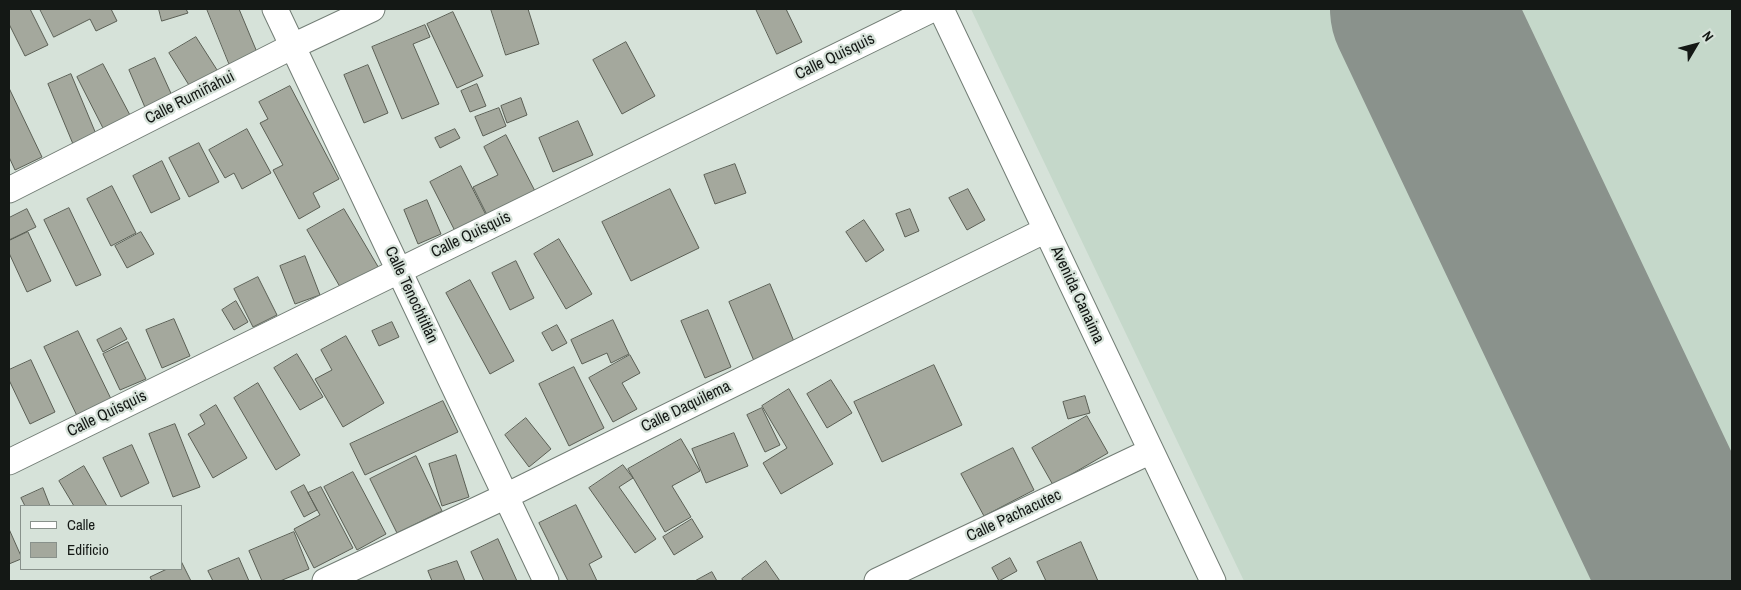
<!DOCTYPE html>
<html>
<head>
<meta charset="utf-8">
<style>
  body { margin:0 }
  #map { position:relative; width:1741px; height:590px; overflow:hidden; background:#d6e2d9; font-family:"Archivo Narrow",sans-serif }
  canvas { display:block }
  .frame { position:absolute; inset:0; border:10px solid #141815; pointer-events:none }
  .legend { position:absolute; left:20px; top:505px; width:162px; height:65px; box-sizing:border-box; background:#d6e2d9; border:1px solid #88918b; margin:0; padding:6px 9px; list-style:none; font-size:15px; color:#141815 }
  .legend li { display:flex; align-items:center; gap:10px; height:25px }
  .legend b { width:25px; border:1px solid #88918b }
  .north { position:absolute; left:1671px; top:20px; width:50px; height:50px; -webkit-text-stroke:4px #d6e2d9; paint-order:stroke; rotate:53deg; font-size:14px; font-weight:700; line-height:20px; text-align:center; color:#141815 }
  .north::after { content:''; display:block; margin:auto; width:18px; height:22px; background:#141815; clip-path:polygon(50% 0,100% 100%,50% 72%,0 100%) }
</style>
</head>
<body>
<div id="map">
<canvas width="1741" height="590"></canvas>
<div class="frame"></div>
<ul class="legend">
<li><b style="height:6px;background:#fff"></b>Calle</li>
<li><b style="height:14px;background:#a4a89d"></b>Edificio</li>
</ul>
<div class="north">N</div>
</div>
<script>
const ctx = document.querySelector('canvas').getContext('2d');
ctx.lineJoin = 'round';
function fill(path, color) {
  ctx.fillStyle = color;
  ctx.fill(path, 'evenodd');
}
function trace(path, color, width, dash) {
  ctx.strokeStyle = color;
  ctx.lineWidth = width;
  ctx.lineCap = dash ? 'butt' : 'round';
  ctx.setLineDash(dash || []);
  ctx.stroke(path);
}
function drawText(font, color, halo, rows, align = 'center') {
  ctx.font = font + ' "Archivo Narrow",sans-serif';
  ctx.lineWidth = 4.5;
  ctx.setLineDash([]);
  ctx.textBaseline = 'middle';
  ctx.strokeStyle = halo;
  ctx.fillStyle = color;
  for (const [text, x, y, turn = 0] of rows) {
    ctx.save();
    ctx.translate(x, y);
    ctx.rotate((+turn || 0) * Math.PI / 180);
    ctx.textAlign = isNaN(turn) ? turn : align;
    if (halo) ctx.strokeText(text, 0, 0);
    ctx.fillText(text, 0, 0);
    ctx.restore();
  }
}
fill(new Path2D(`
  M971 9H1732V581H1244Z`), '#c5d8ca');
trace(new Path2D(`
  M1455 82 1459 9`), '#8a928c', 72);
trace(new Path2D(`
  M1421 9 1692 581`), '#8a928c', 182);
const building = new Path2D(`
  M9 9H30L48 45 25 56 9 24Z
  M40 9H111L117 21 96 31 90 19 54 37Z
  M159 9H186L188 13 162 21Z
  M207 9H239L259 57 231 68Z
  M491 9H528L539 44 506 55Z
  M756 9H786L802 42 777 54Z
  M453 12 483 76 457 88 427 24Z
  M425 25 430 37 413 44 439 104 402 119 372 47Z
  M196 37 219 73 192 90 169 53Z
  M626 42 655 96 622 114 593 60Z
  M155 58 174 100 147 112 129 70Z
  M103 64 131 117 104 130 77 77Z
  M368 65 388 113 364 123 344 75Z
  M71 74 96 134 73 144 48 84Z
  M477 84 486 106 470 112 461 91Z
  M290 86 339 179 313 193 320 207 299 219 273 170 283 165 260 123 268 119 259 102Z
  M9 88 42 157 15 170 9 157Z
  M521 98 527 115 507 123 501 106Z
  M499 108 506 126 483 136 475 117Z
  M578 121 593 155 553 172 539 138Z
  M247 129 271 173 242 189 234 173 225 178 209 150Z
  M455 129 460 138 440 148 435 138Z
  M506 135 536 193 488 217 473 187 498 175 484 147Z
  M199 143 219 182 189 197 169 158Z
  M162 161 180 199 151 213 133 176Z
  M735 164 746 193 715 204 704 175Z
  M461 166 488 219 457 235 430 182Z
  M112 186 136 233 111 246 87 199Z
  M670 189 699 248 631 281 602 222Z
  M968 189 985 220 967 230 949 198Z
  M427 200 441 234 418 244 404 210Z
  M69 208 101 275 76 286 44 220Z
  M27 209 36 227 9 240V218Z
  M344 209 380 270 343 292 307 230Z
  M910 209 919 231 905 237 896 214Z
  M864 220 884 250 866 262 846 232Z
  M28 232 51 281 27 292 9 253V241Z
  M141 232 154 254 127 268 115 246Z
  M559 239 592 294 566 309 534 254Z
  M305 256 320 295 295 304 280 266Z
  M516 261 534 298 510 310 492 273Z
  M258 277 277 315 253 327 234 289Z
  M470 280 514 361 490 374 446 293Z
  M770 284 798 351 757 368 729 302Z
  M236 301 248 322 234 330 222 310Z
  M708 310 731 367 705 378 681 321Z
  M174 319 190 356 162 368 146 330Z
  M613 320 629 354 611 363 607 353 582 364 571 340Z
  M392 322 399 337 379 346 372 331Z
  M557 325 567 343 552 351 542 333Z
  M121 328 127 339 103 352 97 340Z
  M78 331 113 403 79 420 44 347Z
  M346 336 384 403 343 427 315 379 332 370 321 350Z
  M128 342 146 379 120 390 103 354Z
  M297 354 323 397 300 410 274 368Z
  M630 355 640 373 622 383 637 409 613 422 589 378Z
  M31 360 55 412 30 424 9 380V370Z
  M934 365 962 425 882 462 854 402Z
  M574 367 604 428 569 446 539 384Z
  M831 380 852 413 827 428 807 394Z
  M258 383 300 455 276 470 234 398Z
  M789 389 833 464 781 494 763 463 787 448 762 406Z
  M1085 396 1090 413 1068 419 1063 402Z
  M443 401 458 432 365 475 350 444Z
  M216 405 247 458 213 478 188 434 205 424 200 415Z
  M762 408 780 445 765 452 747 415Z
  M1087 416 1108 453 1053 485 1032 448Z
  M526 418 551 449 529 467 505 435Z
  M175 424 200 487 173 497 149 434Z
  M734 433 748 466 706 483 692 449Z
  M681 439 700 471 672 486 691 517 665 532 628 469Z
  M132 445 149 483 121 497 103 458Z
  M1013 448 1034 490 984 516 961 474Z
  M456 455 469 497 442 506 429 464Z
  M416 456 442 511 397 533 370 479Z
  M623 465 633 478 619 487 656 539 635 553 589 488Z
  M84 466 107 506H74L59 481Z
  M353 472 386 534 357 550 324 487Z
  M304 485 317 510 304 517 291 492Z
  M321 487 353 548 314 568 294 529 320 515 308 493Z
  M43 488 50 506H25L21 498Z
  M576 505 602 557 589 564 597 581H568L539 523Z
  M692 519 703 537 674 555 663 537Z
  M9 529 21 556V559L9 564Z
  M294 532 309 569 280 581H262L249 551Z
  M498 539 517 581H484L471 552Z
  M1081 542 1098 581H1046L1037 562Z
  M239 558 249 581H213L208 571Z
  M1010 558 1017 571 999 581 992 568Z
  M181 561 191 581H152L150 577 167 569H181Z
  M457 561 465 581H432L428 571Z
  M766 561 780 581H743L742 579Z
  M712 572 717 581H695Z`);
fill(building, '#a4a89d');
trace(building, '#5b5f55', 1);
const street = new Path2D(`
  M275 9 546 581
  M941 9 1213 581
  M9 190 293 46 372 9
  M9 462 933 9
  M325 581 506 496 1046 230
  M877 581 1151 451`);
trace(street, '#727d75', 27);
trace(street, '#fff', 25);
drawText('16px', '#141815', '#d6e2d9', [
  ["Calle Quisquis",835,57,-26],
  ["Calle Rumiñahui",190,98,-27],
  ["Calle Quisquis",471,235,-26],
  ["Calle Tenochtitlán",411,295,65],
  ["Avenida Canaima",1077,295,65],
  ["Calle Daquilema",686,407,-26],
  ["Calle Quisquis",107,414,-26],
  ["Calle Pachacutec",1014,516,-25]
]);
</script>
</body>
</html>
